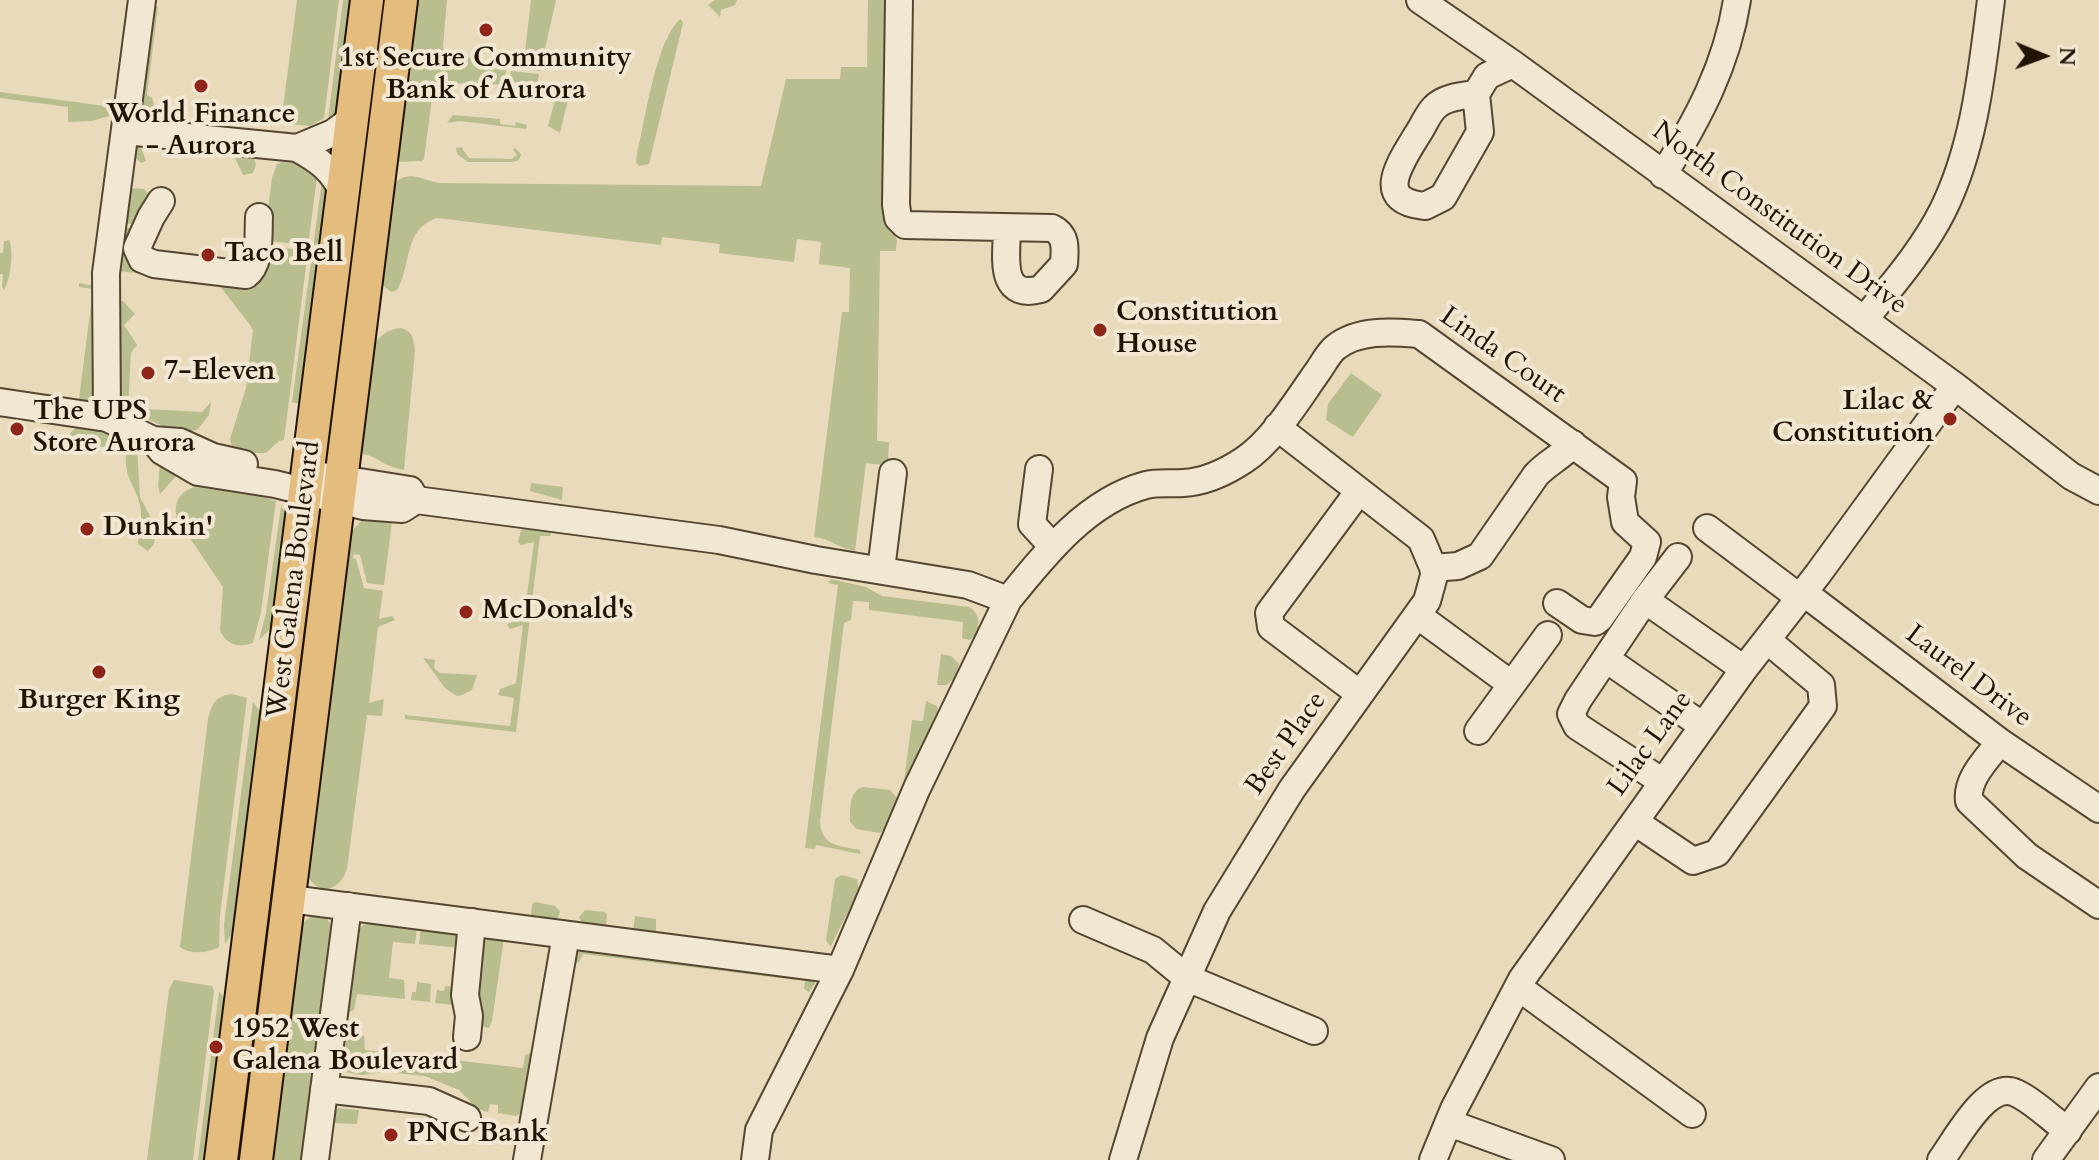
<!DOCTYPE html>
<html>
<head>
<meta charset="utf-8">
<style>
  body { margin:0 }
  #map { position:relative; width:2099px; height:1160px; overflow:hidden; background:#e9dabb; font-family:Cardo,serif }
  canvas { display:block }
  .north { position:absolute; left:2003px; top:16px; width:80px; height:80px; -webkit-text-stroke:6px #f1e7d3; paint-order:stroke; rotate:91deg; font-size:22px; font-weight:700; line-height:32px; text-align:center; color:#221402 }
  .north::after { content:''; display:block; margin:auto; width:28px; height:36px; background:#221402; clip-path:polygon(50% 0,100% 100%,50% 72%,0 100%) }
</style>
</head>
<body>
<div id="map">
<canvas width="2099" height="1160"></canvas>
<div class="north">N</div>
</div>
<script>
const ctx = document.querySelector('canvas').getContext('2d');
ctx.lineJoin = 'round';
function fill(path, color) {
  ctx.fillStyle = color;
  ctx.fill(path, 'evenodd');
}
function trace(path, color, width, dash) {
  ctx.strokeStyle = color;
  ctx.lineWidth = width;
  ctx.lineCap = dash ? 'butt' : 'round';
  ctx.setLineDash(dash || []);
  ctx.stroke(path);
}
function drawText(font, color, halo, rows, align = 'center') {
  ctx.font = font + ' Cardo,serif';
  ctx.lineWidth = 8;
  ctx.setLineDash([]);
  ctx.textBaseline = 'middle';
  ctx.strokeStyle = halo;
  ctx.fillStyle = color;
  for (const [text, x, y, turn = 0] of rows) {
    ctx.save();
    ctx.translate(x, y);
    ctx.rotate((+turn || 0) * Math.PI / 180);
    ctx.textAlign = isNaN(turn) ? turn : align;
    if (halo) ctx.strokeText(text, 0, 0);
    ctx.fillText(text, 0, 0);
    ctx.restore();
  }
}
fill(new Path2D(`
  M151 0H155L154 5 158 7 147 95 152 98 154 104 152 117 146 120 138 114Z
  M297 0H339L324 118 310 126 281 123Z
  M343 0H355L338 115 327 128Z
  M413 0H447L443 46 445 54 479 59 483 67 506 70 504 85 480 83 439 84 433 91 424 159 422 161 396 162Z
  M531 0H556L540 71 511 67V62L521 63 524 60Z
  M715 0H737L735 5 721 10 720 17 708 5Z
  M868 0H888L892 228 897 240 896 251H880L877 441 889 442 888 460 883 465 866 463 855 551C840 549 829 538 814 537L842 312H849L850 268 819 264 821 242 797 239 794 262 719 253 720 244 662 237 661 245 437 218C403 229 412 264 397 290L391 292 381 284 391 188C406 167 420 180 440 183L761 186 786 79H840L841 67H867Z
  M681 19 683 23 649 164 639 166 636 162 637 154C644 125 657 35 681 19Z
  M511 71 539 74 537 85 530 89 521 88V83L509 82Z
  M117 91 116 114 92 121 68 122V107L0 98V92L113 107Z
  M557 93 568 99 560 133 548 126Z
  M453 115 500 119V124L515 126 516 122 527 125 526 129 460 121 447 123Z
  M366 125 362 230 352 312 346 310 352 196Z
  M136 144H153L254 157 256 165 253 173 243 175 235 158 141 147 146 161 141 163 132 155Z
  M461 147 469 158 512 159 517 155 513 149 515 148 521 154 519 160 513 162H468L457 154 456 148Z
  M283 162 312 165 318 169 308 246 264 240 272 178 277 164Z
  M323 173 328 181 304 405 292 402Z
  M129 188 144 189 150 195 143 225 123 223Z
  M122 227 141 230 132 249 246 281 263 245 308 251 284 440 279 441 266 453H247L232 447 230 439 246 388 253 330 250 325 219 285 120 271Z
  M9 240C14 251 11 279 4 290L2 287 3 274H0V253H3L4 241Z
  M79 283 94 286 95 394 83 404 64 399H79L93 289 79 287Z
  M123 301 135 314 124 325 137 345 131 353 128 408 202 412 211 402 209 415 197 430 180 433 121 408 118 403V302Z
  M401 328C413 331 414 340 415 351L404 470C384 467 377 456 363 454L360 449 373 345C381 335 388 329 401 328Z
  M1351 373 1382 395 1353 437 1326 420 1328 404Z
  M90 424 137 446 140 497 157 529 154 544 148 551 138 544C139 530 143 519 140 505 133 479 124 481 126 449L67 444C69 430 76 426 90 424Z
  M160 463 177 475 160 494 158 486Z
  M531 483 563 487 562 500 530 491Z
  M196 487 264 497 276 501 261 612 253 643C238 648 226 645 220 630L223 587 177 519C173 503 179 491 196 487Z
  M281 506 288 517 273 626 259 640 266 613Z
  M365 517 408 519 406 522 392 521 384 585 367 583 360 555 354 554 353 558 356 559 364 588 383 591 379 619 392 616 395 620 378 627 369 703 384 699 382 716 367 715 347 869C340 891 319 897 307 875L348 535Z
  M527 527 550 531 551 534 550 536H540L516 732 405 719V715L510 726 514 698 498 695 500 689 516 683 523 625 510 629 507 624 524 618 534 542 521 545 518 542 521 530Z
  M831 579 866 587 882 596 969 607C979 612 981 625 976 636L969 640 962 638 963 622 869 610V602L853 601 851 620 844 623 820 821C821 846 839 846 860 850V854L816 845 815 849 805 848 838 585 828 583Z
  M941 654 951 656 959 664 956 676 947 685H937Z
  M423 658 435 660 434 668 440 673 477 675 472 690 462 695 457 696 445 688Z
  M300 659 292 777 267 980H262L256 969Z
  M232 694 247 698 220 916 219 947C208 953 190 955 180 947L208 719C212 704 215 696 232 694Z
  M926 701 937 706 939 716 907 781H904L912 720 923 721Z
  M253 702 262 714 238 925 225 944 224 924Z
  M863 787 890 790 897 798 887 827 880 833 857 829 850 822C850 809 849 791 863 787Z
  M841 875 857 879 859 890 831 946 826 941 835 879Z
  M535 902 555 906 560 911 558 918 554 921 531 917 532 904Z
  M585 910 605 912 607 914 606 925 603 928 584 926 579 917Z
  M319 915 326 917 332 927 303 1160H267L300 926 310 917Z
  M635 916 656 919V931L653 934 633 931Z
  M374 922 417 927 415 944 393 942 389 978 404 980 405 999 357 994 354 1010 349 1012 345 1010 354 934 363 925Z
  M421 928 459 932 461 948 419 944Z
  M482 935 504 938 492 1021 489 1028 479 1026 476 987Z
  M579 946 814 978 815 984 809 992 804 989 805 981 583 954 579 962 575 963 574 949Z
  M174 980 212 986 214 991 193 1160H147L169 990Z
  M417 982 431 984 430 1002 411 1000 412 992H416Z
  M445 986 456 987V1005L435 1003 437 990 444 991Z
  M219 991 226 1001 209 1160H198Z
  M351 1033 364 1036 365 1050 523 1068 525 1055 530 1053 533 1056 523 1112 516 1116 498 1113V1105L490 1104 488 1112 477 1109 459 1090 425 1076 387 1072 362 1075 345 1072 341 1068 342 1036Z
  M338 1108 359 1110 357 1124 333 1123 335 1113Z
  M432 1119 452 1124V1138L435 1133 436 1123 432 1122Z`), '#b9be8e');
const minor = new Path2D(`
  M142 0 106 273 107 418 153 440 180 442 213 457 244 464
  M899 0 896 205 898 218 905 225 1052 228C1067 235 1065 249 1064 264L1041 289C997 301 1007 254 1007 228
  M1420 0 1513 64 1955 386 2071 476 2099 491
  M1476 94 1480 132 1443 197 1425 206C1372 201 1401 162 1417 135 1423 127 1427 115 1434 108 1444 97 1462 96 1476 94L1487 76 1513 64
  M126 131 297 148 333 133 352 119
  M297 148C319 160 333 170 343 193
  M1663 175C1698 119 1727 65 1737 0
  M161 201 151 217 137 248 142 259 154 264 246 275C261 264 258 236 259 217
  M1864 320C1892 285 1923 250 1943 210 1975 145 1982 70 1991 0
  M0 402 107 418
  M153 440 162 451 198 472 275 484 363 506 402 509 416 500 719 540 816 560 968 585 1008 600C1045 554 1087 501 1146 485 1158 482 1171 484 1183 483 1205 482 1226 472 1244 460 1273 441 1298 399 1318 371 1323 364 1329 352 1336 347 1359 329 1392 332 1419 334L1623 481 1621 497 1625 522 1647 542 1643 557 1600 618 1595 622 1582 620 1557 603
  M1039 469 1032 524 1053 547
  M322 476 410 490 416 500
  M1359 491 1269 613 1271 627 1360 694
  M1707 528 1799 597
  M1433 568 1458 566 1480 556 1536 475C1547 463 1561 457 1573 444
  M881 570 893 473
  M1803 592 2000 742 2099 809
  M1645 600 1678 557
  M1417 615 1511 684
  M1606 659 1703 726
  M1478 731 1548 635
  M2000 742C1987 759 1966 779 1969 801L2027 856 2099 905
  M1663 782 1577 726 1571 714 1578 700 1645 600 1744 669
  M1635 822 1693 861 1717 853 1823 706 1821 685 1767 640
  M290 899 840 970
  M1083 920 1153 950 1187 978 1314 1031
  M1518 987 1692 1114
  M467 1037 469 1016 465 995 472 922
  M324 1089 429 1101 467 1118
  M1449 1123 1551 1160
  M315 1160 348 906
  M527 1160 566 935
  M755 1160 759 1130 840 970 917 788 1008 600
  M1123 1160 1160 1038 1217 911 1292 789 1427 601 1435 572 1421 539 1277 427
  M1433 1160 1454 1109 1522 979 1744 669 1818 574 1955 386
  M1941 1160C1956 1140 1987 1079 2016 1093 2034 1101 2051 1119 2068 1131
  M2046 1160 2099 1087`);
const major = new Path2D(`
  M221 1160 367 0
  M256 1160 401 0`);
trace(minor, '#544630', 30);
trace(major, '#221402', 36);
trace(minor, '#f1e7d3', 26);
trace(major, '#e4bd7e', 32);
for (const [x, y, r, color] of [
  [486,30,8,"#8f2418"],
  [201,86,8,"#8f2418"],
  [208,255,8,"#8f2418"],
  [1100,330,8,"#8f2418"],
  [148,373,8,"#8f2418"],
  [1950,419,8,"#8f2418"],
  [17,429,8,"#8f2418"],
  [87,529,8,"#8f2418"],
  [466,612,8,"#8f2418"],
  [99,672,8,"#8f2418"],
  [216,1047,8,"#8f2418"],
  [391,1135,8,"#8f2418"]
]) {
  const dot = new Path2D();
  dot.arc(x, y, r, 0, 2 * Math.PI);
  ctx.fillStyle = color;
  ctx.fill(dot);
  trace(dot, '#f1e7d3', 3);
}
drawText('bold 28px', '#221402', '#f1e7d3', [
  ["1st Secure Community",486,60,"center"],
  ["Bank of Aurora",486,92,"center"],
  ["World Finance",201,116,"center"],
  ["- Aurora",201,148,"center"],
  ["Taco Bell",224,255],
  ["Constitution",1116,314],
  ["House",1116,346],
  ["7-Eleven",164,373],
  ["Lilac &",1934,403,"right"],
  ["Constitution",1934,435,"right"],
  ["The UPS",33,413],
  ["Store Aurora",33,445],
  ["Dunkin'",103,529],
  ["McDonald's",482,612],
  ["Burger King",99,702,"center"],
  ["1952 West",232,1031],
  ["Galena Boulevard",232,1063],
  ["PNC Bank",407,1135]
], 'left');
drawText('28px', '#221402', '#f1e7d3', [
  ["North Constitution Drive",1779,219,36],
  ["Linda Court",1502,356,35],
  ["West Galena Boulevard",295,580,-83],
  ["Laurel Drive",1968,677,37],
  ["Best Place",1287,744,-55],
  ["Lilac Lane",1651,744,-54]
]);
</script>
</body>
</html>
